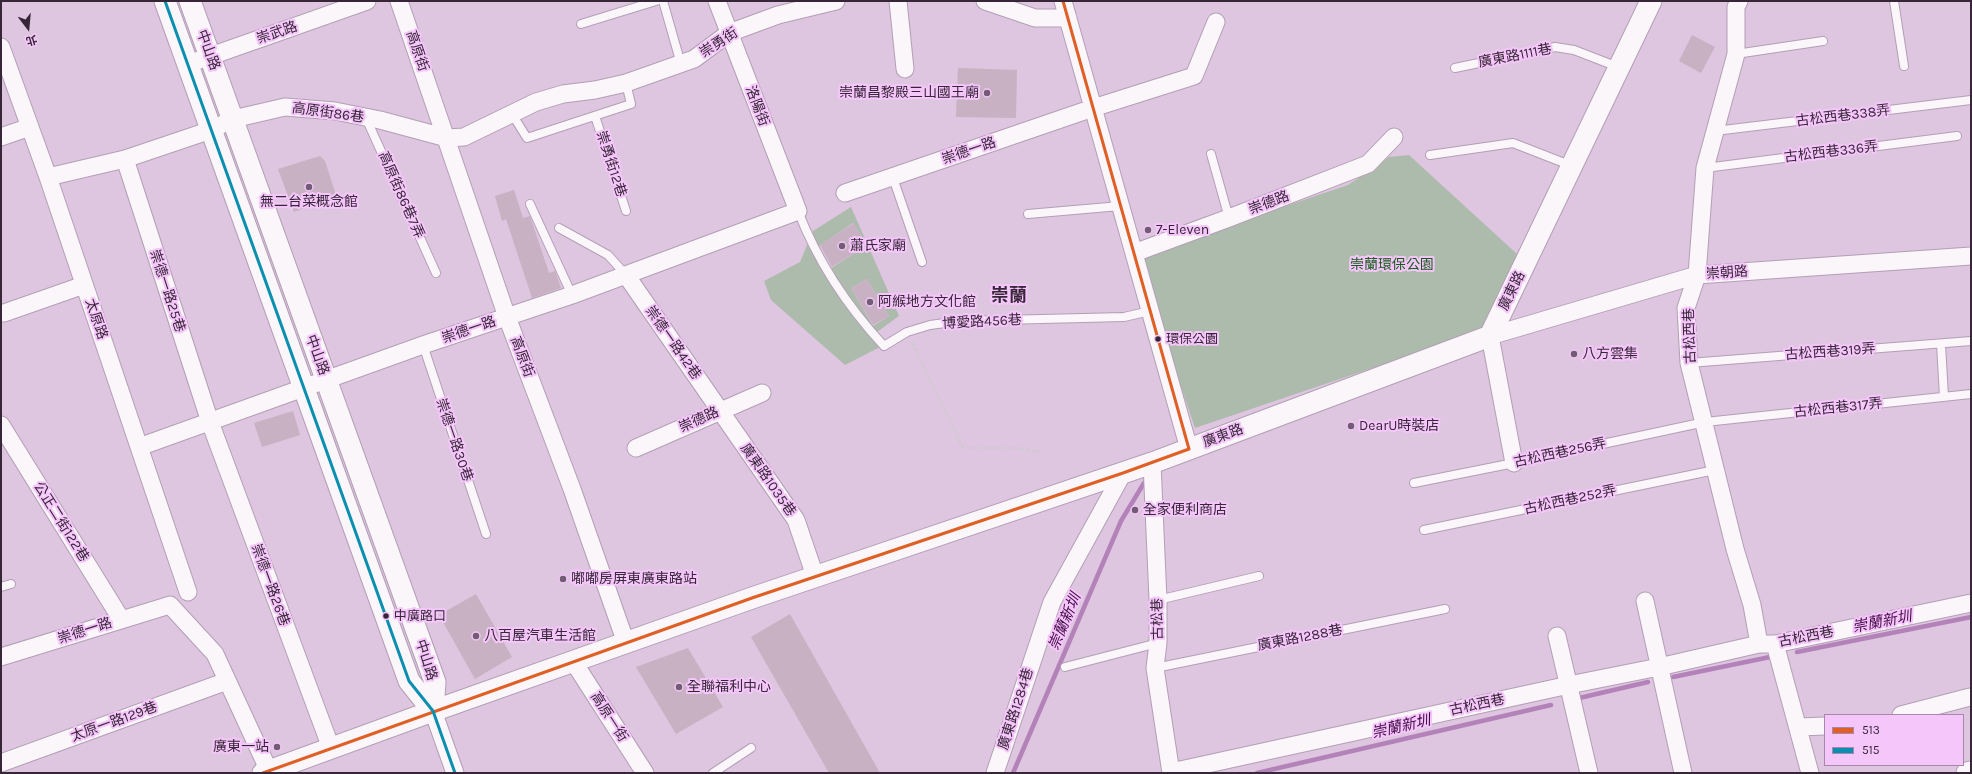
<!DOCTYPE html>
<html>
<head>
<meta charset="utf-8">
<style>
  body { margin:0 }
  #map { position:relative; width:1972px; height:774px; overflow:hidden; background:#dec5e0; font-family:Karla,"Noto Sans TC",sans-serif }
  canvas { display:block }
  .frame { position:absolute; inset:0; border:2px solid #372538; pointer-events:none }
  .legend { position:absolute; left:1824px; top:714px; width:140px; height:52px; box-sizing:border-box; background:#f5c6f9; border:1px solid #a986ac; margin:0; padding:5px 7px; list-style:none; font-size:12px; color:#372538 }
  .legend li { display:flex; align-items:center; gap:8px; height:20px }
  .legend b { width:20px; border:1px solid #a986ac }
  .north { position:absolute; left:8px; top:8px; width:40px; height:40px; -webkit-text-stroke:3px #f5c6f9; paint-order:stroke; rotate:164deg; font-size:11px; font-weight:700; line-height:16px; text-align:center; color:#372538 }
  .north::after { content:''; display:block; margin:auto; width:14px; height:18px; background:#372538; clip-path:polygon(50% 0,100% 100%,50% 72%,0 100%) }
</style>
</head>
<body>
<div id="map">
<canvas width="1972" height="774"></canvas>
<div class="frame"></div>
<ul class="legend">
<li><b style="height:5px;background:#df5f24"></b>513</li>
<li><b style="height:5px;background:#0b8fb0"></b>515</li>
</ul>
<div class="north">北</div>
</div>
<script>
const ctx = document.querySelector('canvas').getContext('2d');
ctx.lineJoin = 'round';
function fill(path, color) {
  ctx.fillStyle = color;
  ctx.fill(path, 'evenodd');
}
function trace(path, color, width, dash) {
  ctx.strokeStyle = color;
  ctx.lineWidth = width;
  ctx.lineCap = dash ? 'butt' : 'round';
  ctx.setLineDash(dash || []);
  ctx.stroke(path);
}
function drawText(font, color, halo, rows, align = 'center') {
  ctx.font = font + ' Karla,"Noto Sans TC",sans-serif';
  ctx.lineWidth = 4;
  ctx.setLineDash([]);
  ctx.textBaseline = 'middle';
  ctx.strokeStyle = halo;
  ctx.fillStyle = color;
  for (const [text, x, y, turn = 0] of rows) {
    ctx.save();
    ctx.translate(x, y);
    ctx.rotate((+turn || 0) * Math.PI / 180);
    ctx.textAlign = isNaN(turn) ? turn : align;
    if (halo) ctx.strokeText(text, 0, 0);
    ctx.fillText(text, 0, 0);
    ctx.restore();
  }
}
fill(new Path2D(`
  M1409 155 1517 254 1485 330 1195 428 1137 256 1348 185 1389 157Z
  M851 207 899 316 877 332 880 347 845 365 771 300 764 281 800 262 813 231ZM853 223 867 245 830 269 816 248ZM867 279 889 316 873 326 851 288Z`), '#adbbad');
trace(new Path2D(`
  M1797 652 1971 617
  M1673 677 1770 657
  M1575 699 1648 682
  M1013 773 1121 521 1144 483
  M1257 773 1551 705`), '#b382b8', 4.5);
fill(new Path2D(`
  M1692 35 1715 47 1701 73 1679 61Z
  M958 68 1017 70 1016 118 956 117Z
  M320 156 325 161 336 195 294 212 278 169Z
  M514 190 523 218 530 216 549 273 555 271 561 288 532 298 506 219 502 221 495 196Z
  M854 223 867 245 832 267 820 245Z
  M867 279 889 316 873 325 851 288Z
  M293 411 300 435 262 447 254 423Z
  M476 594 512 657 475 679 439 615Z
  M790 614 880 773H829L751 637Z
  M688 648 723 707 676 734 636 667Z`), '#c7b1c3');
const service = new Path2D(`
  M663 1 681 64
  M1894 1 1904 66
  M581 24 656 1
  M1736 54 1823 41
  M1455 68 1555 47 1574 50 1618 67
  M512 114 527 138 631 104 626 83
  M595 116 626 211
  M366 118 436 273
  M1715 131 1971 100
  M1211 154 1229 218
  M1430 155 1513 143 1572 166
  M1705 168 1957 136
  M893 178 922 262
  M530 204 572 295
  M798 211C817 260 848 307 884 346L907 332 930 325 960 321 1124 317 1150 311
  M1028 214 1120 206
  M559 228 608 255 626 275
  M1941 344 1944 397
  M423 345 486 534
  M1689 363 1971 341
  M1414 483 1514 463 1705 422 1971 394
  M1424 530 1715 470
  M1 587 11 584
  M1158 600 1259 576
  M1065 667 1158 643
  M1155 668 1445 609
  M713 773 751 748`);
const minor = new Path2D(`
  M399 1 507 317 572 489 626 643
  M898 1 905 69
  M985 1 1035 18H1068
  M1063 1 1189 449
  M1739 1 1736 7V54L1705 168 1697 275 1686 308 1689 363 1735 549 1752 605 1759 644
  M1 47 48 177 188 592
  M188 64 367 1
  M1 137 30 127
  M125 159 210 422 331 748
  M48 177 125 159 211 130 233 119 285 107 335 111 380 120 447 138 464 137 536 102 563 94 595 90 626 83 694 59 729 33 778 15 836 1
  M845 193 1093 108 1194 76 1216 22
  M1134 253 1229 218 1368 164 1394 137
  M626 275 796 520 815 576
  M4 313 84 285
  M1 425 121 619
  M139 447 423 345 572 295 798 211 717 1
  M636 448 762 393
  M1152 463 1158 600V643L1155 668 1171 773
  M1514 463 1490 336 1697 275 1971 256
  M1645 601 1683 773
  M1557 636 1589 773
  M1775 644 1810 773
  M1 657 170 605 215 654 269 771
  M573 661 645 773
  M433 711 455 773
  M1901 715 1970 697
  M1799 727 1825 726
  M1 763 227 681
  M1171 772 1569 685 1659 667 1759 644H1775L1971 603
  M995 773 1052 602 1123 473`);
const tertiary = new Path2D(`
  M165 1 409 681 433 711
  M190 1 435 682 433 711
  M263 773 433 711 752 598 1152 463 1490 336 1651 1
  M1967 773 1971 772`);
trace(service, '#b39fb5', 10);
trace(minor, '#b39fb5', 19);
trace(tertiary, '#b39fb5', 23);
trace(new Path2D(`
  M912 342 962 446 966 448H1016L1040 452`), '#d1cad2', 2.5, [4, 2]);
trace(service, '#faf6fa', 8);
trace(minor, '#faf6fa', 17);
trace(tertiary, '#faf6fa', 21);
trace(new Path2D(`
  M1063 1 1189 449
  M263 773 752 598 1123 473 1189 449`), '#df5f24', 3);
trace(new Path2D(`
  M165 1 409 681 433 711 455 773`), '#0b8fb0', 3);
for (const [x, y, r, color] of [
  [987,93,4,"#715d73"],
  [309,187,4,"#715d73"],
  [1148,230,4,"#715d73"],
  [842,246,4,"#715d73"],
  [870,302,4,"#715d73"],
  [1158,339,3.5,"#372538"],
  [1574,354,4,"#715d73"],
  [1351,426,4,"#715d73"],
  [1135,510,4,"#715d73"],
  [563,579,4,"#715d73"],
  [386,616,3.5,"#372538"],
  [476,636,4,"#715d73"],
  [679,687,4,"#715d73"],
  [277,747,4,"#715d73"]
]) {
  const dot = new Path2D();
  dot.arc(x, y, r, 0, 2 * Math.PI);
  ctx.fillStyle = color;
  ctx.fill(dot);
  trace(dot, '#f5c6f9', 1.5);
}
drawText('13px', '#372538', '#f5c6f9', [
  ["環保公園",1166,339],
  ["中廣路口",394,616]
], 'left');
drawText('14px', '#372538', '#f5c6f9', [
  ["崇武路",277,33,-19],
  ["崇勇街",719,43,-33],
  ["中山路",208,50,70],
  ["高原街",417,51,71],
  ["廣東路1111巷",1515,56,-11],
  ["洛陽街",757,106,69],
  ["高原街86巷",328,113,8],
  ["古松西巷338弄",1843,116,-7],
  ["崇德一路",969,151,-19],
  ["古松西巷336弄",1831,152,-7],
  ["崇勇街12巷",611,164,72],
  ["高原街86巷7弄",401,195,66],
  ["崇德路",1269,203,-21],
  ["崇朝路",1727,273,-4],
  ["崇德一路25巷",167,291,72],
  ["廣東路",1512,291,-64],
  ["太原路",96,319,71],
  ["博愛路456巷",982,322,-3],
  ["崇德一路",469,330,-19],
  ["古松西巷",1690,336,-92],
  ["崇德一路42巷",673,343,55],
  ["古松西巷319弄",1830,352,-4],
  ["中山路",317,355,70],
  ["高原街",522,357,69],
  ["古松西巷317弄",1838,408,-6],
  ["崇德路",699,420,-24],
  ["廣東路",1223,436,-20],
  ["崇德一路30巷",454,440,71],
  ["古松西巷256弄",1560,453,-12],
  ["廣東路1035巷",768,480,55],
  ["古松西巷252弄",1570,500,-12],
  ["公正二街122巷",61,522,58],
  ["崇德一路26巷",270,585,70],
  ["古松巷",1158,619,-91],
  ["崇德一路",85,631,-18],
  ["古松西巷",1806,637,-11],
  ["廣東路1288巷",1300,638,-11],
  ["中山路",426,660,72],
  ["古松西巷",1477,705,-12],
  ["廣東路1284巷",1016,709,-72],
  ["高原一街",609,717,57],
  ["太原一路129巷",114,722,-20]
]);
drawText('14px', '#372538', '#f5c6f9', [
  ["崇蘭昌黎殿三山國王廟",979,93,"right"],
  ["無二台菜概念館",309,202,"center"],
  ["7-Eleven",1156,230],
  ["蕭氏家廟",850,246],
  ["阿緱地方文化館",878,302],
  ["八方雲集",1582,354],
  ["DearU時裝店",1359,426],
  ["全家便利商店",1143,510],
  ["嘟嘟房屏東廣東路站",571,579],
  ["八百屋汽車生活館",484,636],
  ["全聯福利中心",687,687],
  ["廣東一站",269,747,"right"]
], 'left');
drawText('14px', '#155a19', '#f5c6f9', [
  ["崇蘭環保公園",1392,265]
]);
drawText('italic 15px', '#460b4b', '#f5c6f9', [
  ["崇蘭新圳",1065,622,-67],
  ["崇蘭新圳",1882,622,-11],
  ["崇蘭新圳",1401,727,-13]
]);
drawText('bold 18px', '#372538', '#f5c6f9', [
  ["崇蘭",1009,296]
]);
</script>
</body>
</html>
